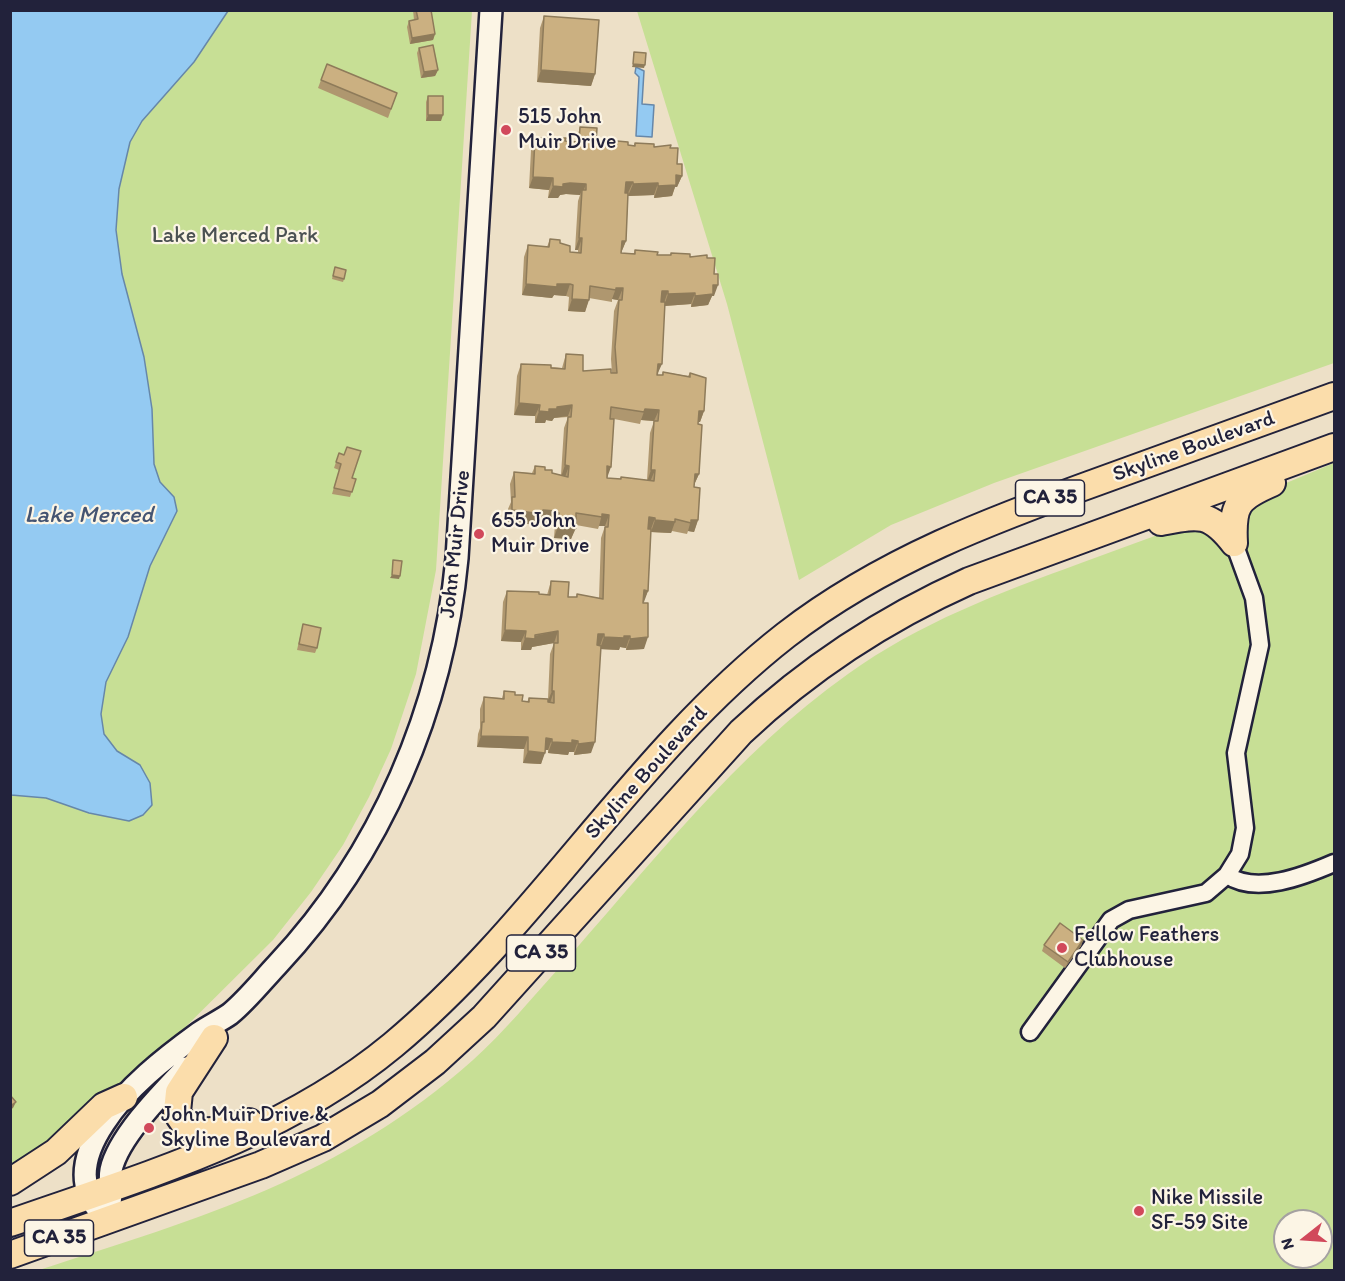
<!DOCTYPE html>
<html>
<head>
<meta charset="utf-8">
<style>
  body { margin:0 }
  #map { position:relative; width:1345px; height:1281px; overflow:hidden; background:#ede0c7; font-family:Itim,sans-serif }
  canvas { display:block }
  .frame { position:absolute; inset:0; border:12px solid #22223b; pointer-events:none }
  .north { position:absolute; left:1273px; top:1209px; width:60px; height:60px; box-sizing:border-box; background:#fcf5e5; border:2px solid #a5a1a1; border-radius:50%; rotate:253deg; font-size:16px; font-weight:700; line-height:24px; text-align:center; color:#22223b }
  .north::after { content:''; display:block; margin:auto; width:21px; height:27px; background:#d1495b; clip-path:polygon(50% 0,100% 100%,50% 72%,0 100%) }
</style>
</head>
<body>
<div id="map">
<canvas width="1345" height="1281"></canvas>
<div class="frame"></div>
<div class="north">N</div>
</div>
<script>
const ctx = document.querySelector('canvas').getContext('2d');
ctx.lineJoin = 'round';
function fill(path, color) {
  ctx.fillStyle = color;
  ctx.fill(path, 'evenodd');
}
function trace(path, color, width, dash) {
  ctx.strokeStyle = color;
  ctx.lineWidth = width;
  ctx.lineCap = dash ? 'butt' : 'round';
  ctx.setLineDash(dash || []);
  ctx.stroke(path);
}
function drawText(font, color, halo, rows, align = 'center') {
  ctx.font = font + ' Itim,sans-serif';
  ctx.lineWidth = 4.5;
  ctx.setLineDash([]);
  ctx.textBaseline = 'middle';
  ctx.strokeStyle = halo;
  ctx.fillStyle = color;
  for (const [text, x, y, turn = 0] of rows) {
    ctx.save();
    ctx.translate(x, y);
    ctx.rotate((+turn || 0) * Math.PI / 180);
    ctx.textAlign = isNaN(turn) ? turn : align;
    if (halo) ctx.strokeText(text, 0, 0);
    ctx.fillText(text, 0, 0);
    ctx.restore();
  }
}
fill(new Path2D(`
  M11 11H472L436 570 416 674 391 749 369 797 343 845 311 892 273 940 119 1093 11 1179Z
  M637 11H1334V363L994 483 891 525 799 580 727 304Z
  M1334 463V1270H39C201 1218 342 1177 473 1060 504 1032 531 999 559 968 649 867 736 753 848 674 919 623 999 593 1081 563 1138 542 1196 521 1254 500L1260 494ZM1285 1221H1321V1257H1285Z`), '#c7df95');
const water = new Path2D(`
  M10 11H228L194 62 142 121 130 142 119 189 116 230 122 274 144 357 152 409 154 464 160 482 174 497 177 511 150 566 128 637 106 682 101 714 104 734 117 751 140 765 150 783 152 805 143 815 129 821 89 813 46 798 11 795Z
  M636 67 644 71 642 104 654 105 652 137 636 136 639 77 635 73Z`);
fill(water, '#94caf2');
trace(water, '#6687a9', 1.5);
const minor = new Path2D(`
  M1227 875C1256 895 1304 876 1334 863
  M1030 1032 1111 920 1129 910 1206 893 1227 875 1240 854 1245 828 1236 753 1260 645 1254 598 1234 543`);
const tertiary = new Path2D(`
  M110 1203C112 1192 109 1180 111 1170 118 1137 163 1092 186 1068
  M107 1221C102 1213 92 1204 89 1195 79 1170 90 1144 104 1123 126 1088 166 1057 199 1033 209 1026 220 1021 230 1014 247 1000 262 981 277 965 381 854 443 709 457 558L491 10`);
const primary = new Path2D(`
  M1161 522C1198 515 1209 511 1234 543
  M1234 543C1232 505 1237 498 1272 483
  M214 1038 179 1092 177 1112C191 1143 225 1129 249 1122
  M10 1182 56 1152 104 1106 124 1097
  M10 1223C144 1176 282 1137 393 1045 539 923 636 752 786 635 883 560 994 519 1108 478 1184 451 1259 423 1334 396
  M10 1255 261 1165 323 1138 380 1104 435 1062 484 1017 741 732C809 668 884 619 969 581L1334 447`);
trace(minor, '#22223b', 21);
trace(tertiary, '#22223b', 26);
trace(primary, '#22223b', 30);
trace(minor, '#fcf5e5', 16);
trace(tertiary, '#fcf5e5', 21);
trace(primary, '#fbddab', 26);
fill(new Path2D(`
  M413 10H431L435 34 433 40 410 44 407 27 409 21 414 20Z
  M544 16 595 74 591 86 537 82 540 28Z
  M419 48 438 70 435 76 421 78 417 53Z
  M327 64 397 93 388 118 318 88Z
  M428 96 441 121H426V102Z
  M580 127 596 143 604 144 606 140 628 145H634L635 143 654 147 670 148 682 176 677 187H675L672 196 654 198V195L628 196 626 241 621 253H634L635 250 657 255H670L671 253 690 257 707 258 714 274V296H712L708 305 691 307V304L665 306 658 375H662L663 372 688 376 690 373 704 411 700 422H698L699 474 694 485 698 520 694 532 688 531 687 534 672 531 671 533 651 532 648 591 643 602 644 649 626 650V648L620 647 619 650 600 649 591 753 574 755V752H569L568 755 548 753V750H545L541 764 523 763 524 749 477 747 478 734 480 728V709L484 697 502 698 504 691 515 695 522 701 527 702 529 698 548 699 550 654 554 643 532 647 531 650H521V642L501 641 503 602 507 591 547 595 551 581 568 597H576L577 594 599 598 601 538 605 526H599L598 529 576 525 571 539 554 538 555 524 552 523 539 522 538 525 508 522V509L511 502 510 484 514 472 532 473 535 466 552 473 561 475 564 428 568 417 554 418 552 421 546 420 545 423H535V416L514 415 517 376 521 364 562 368 566 354 583 371 612 373 611 359 614 311 618 300 612 299V302L589 298 585 312 568 311 569 297 566 296 554 295 552 298 522 295 524 257 528 245 547 247 550 239 560 243 570 252H578V250H575L578 201 580 195 566 194 560 195 558 198H548L549 190 529 188 531 150 535 138 576 142ZM614 419 640 424 641 420 654 421 650 433 647 480 621 477 620 479 607 478Z
  M334 270 344 279 343 282 332 279Z
  M339 453 352 478 356 479 350 497 332 494 339 470 334 468Z
  M303 624 317 648 315 653 297 650Z
  M1083 940 1081 946 1065 968 1042 951 1044 945Z`), '#af976f');
fill(new Path2D(`
  M435 34 433 40 410 44 412 38Z
  M633 64 645 65 644 68 632 67Z
  M438 70 435 76 421 78 424 72Z
  M541 70 595 74 591 86 537 82Z
  M428 115H443L441 121H426Z
  M676 175 682 176 677 187H675L672 196 654 198 658 186Z
  M533 177 553 178 549 190 529 188Z
  M626 182H633L628 193H622Z
  M570 183 586 184 582 195V190L580 195 566 194 560 195 558 198H548L553 186Z
  M658 183 654 195 628 196 633 184Z
  M579 238H582L578 250H575Z
  M622 241H626L621 253 617 252Z
  M526 284H570L566 296 554 295 552 298 522 295Z
  M713 285H718L714 296H712L708 305 691 307 695 296Z
  M616 288H623L618 300 612 299Z
  M662 291H668L664 303 658 302Z
  M695 293 691 304 664 306 668 294Z
  M572 299 589 300 585 312 568 311Z
  M658 364H662L657 375Z
  M519 403 540 405 535 416 514 415Z
  M572 405 568 416 554 418 552 421 546 420 545 423H535L539 411 557 407Z
  M645 409 659 410 654 421 641 420Z
  M699 411H704L700 422H695Z
  M565 465 569 466 565 477H561Z
  M607 466 611 467 607 478H603Z
  M651 470H655L650 482H647Z
  M695 474H699L694 485H691Z
  M512 510H543L556 511 552 523 539 522 538 525 508 522Z
  M602 514 609 515 605 526H599Z
  M649 517 655 518 651 529H645Z
  M655 520 675 522 671 533 651 532Z
  M691 520H698L694 532 688 531Z
  M558 526 576 528 571 539 554 538Z
  M392 575 400 576 399 579 390 578Z
  M644 590 648 591 644 602H640Z
  M505 630 526 631 521 642 501 641Z
  M558 631 554 643 532 647 531 650H521L525 638Z
  M598 634H604L600 646H593Z
  M624 636H630L626 648 620 647 619 650 600 649 604 637Z
  M648 637 644 649 626 650 630 639Z
  M552 691H554L550 703H547Z
  M481 736 528 737 524 749 477 747Z
  M546 738 552 739 548 750H542Z
  M572 740 578 741 574 752H569L568 755 548 753 552 742Z
  M595 742 591 753 574 755 578 744Z
  M528 751 545 753 541 764 523 763Z
  M1083 940 1081 946 1065 968 1068 962Z
  M16 1102 13 1108 10 1110V1106Z`), '#8e7b5a');
const building = new Path2D(`
  M416 10H431L435 34 412 38 409 21 418 19Z
  M544 16 599 20 595 74 541 70Z
  M433 45 438 70 424 72 419 48Z
  M634 52 646 53 645 65 633 64Z
  M327 64 397 93 391 109 321 80Z
  M428 96H443V115H428Z
  M580 127 597 128 596 143 605 144 606 140 628 142V145L635 146V143L654 144V147L671 145 670 148H678L677 164H682V176L676 175V185L658 186V183L633 184V182H626L625 193H628L626 241H622L621 253 635 254V250L658 252 657 255H671V253L690 254V257L707 255V258H715L714 274H718V285H713V294L695 296V293L668 294V291H662L661 302H665L662 364H658L657 375H663V372L690 377V373L706 378 704 411H699L698 424 702 425 699 474H695L694 487 700 488 698 520H691V523L675 519V522L655 520V518L649 517 648 529H651L648 591 644 590 643 603H648V637L630 639V636H624V638L604 637V634H598L597 645 601 646 595 742 578 744V741L572 740V743L552 742V739L546 738 545 753 528 751V737L481 736 482 722H484V697L504 699V691L515 692V695H523L522 701 529 702V698L548 699V702L554 703V691H552L554 643H558V631L535 635V639L525 638 526 631 505 630 507 591 539 592V594L550 595 551 581 569 582 568 597H577V594L603 599 605 527H608L609 515 602 514V517L576 513V528L558 526 559 513 556 511 543 510 542 514 512 510V497H515L514 472 535 474V466L545 467V470H552V473L568 477 569 466 565 465 568 417H571L572 405 557 407V409H549V412L539 411 540 405 519 403 521 364 551 365V368L565 369 566 354 583 355V371L611 369V373H617L615 347 619 300H622L623 288H616V290L590 286 589 300 572 299 573 285 570 284H557V287L526 284 528 245 549 247 550 239 560 240V243L570 246V252L581 253 582 238H579L582 190H586V184L570 183 563 184V187L553 186V178L533 177 535 138H566L565 141 579 142ZM611 407 644 412 645 409 659 410 658 421H654L651 470H655L654 481 621 477V479L607 478V466L611 467 614 419H610Z
  M335 267 346 270 344 279 333 276Z
  M347 447 361 451 352 478 356 479 352 492 334 488 341 464 336 462 339 453 344 455Z
  M393 560 402 561 400 576 392 575Z
  M303 624 321 628 317 648 299 644Z
  M1060 923 1083 940 1068 962 1044 945Z
  M10 1095 16 1102 10 1106Z`);
fill(building, '#cbb081');
trace(building, '#8e7b5a', 1.5);
for (const [x, y, r, color] of [
  [506,130,6,"#d1495b"],
  [479,534,6,"#d1495b"],
  [1062,948,6,"#d1495b"],
  [149,1128,6,"#d1495b"],
  [1139,1211,6,"#d1495b"]
]) {
  const dot = new Path2D();
  dot.arc(x, y, r, 0, 2 * Math.PI);
  ctx.fillStyle = color;
  ctx.fill(dot);
  trace(dot, '#fcf5e5', 2);
}
for (const [x, y, w] of [
  [1050,498,69],
  [541,953,69],
  [59,1238,69]
]) {
  const box = new Path2D();
  box.roundRect(x - w / 2, y - 18, w, 36, 4.5);
  ctx.fillStyle = '#fcf5e5';
  ctx.fill(box);
  trace(box, '#22223b', 1.5);
}
drawText('bold 21px', '#22223b', null, [
  ["CA 35",1050,498],
  ["CA 35",541,953],
  ["CA 35",59,1238]
]);
drawText('22px', '#22223b', '#fcf5e5', [
  ["515 John",518,117],
  ["Muir Drive",518,142],
  ["655 John",491,521],
  ["Muir Drive",491,546],
  ["Fellow Feathers",1074,935],
  ["Clubhouse",1074,960],
  ["John Muir Drive &",161,1115],
  ["Skyline Boulevard",161,1140],
  ["Nike Missile",1151,1198],
  ["SF-59 Site",1151,1223]
], 'left');
drawText('22px', '#4b5152', '#fcf5e5', [
  ["Lake Merced Park",235,236]
]);
drawText('22px', '#22223b', '#fcf5e5', [
  ["Skyline Boulevard",1194,447,-20],
  ["John Muir Drive",456,544,-84],
  ["Skyline Boulevard",647,773,-48]
]);
drawText('italic 24px', '#445472', '#fcf5e5', [
  ["Lake Merced",89,516]
]);
</script>
</body>
</html>
